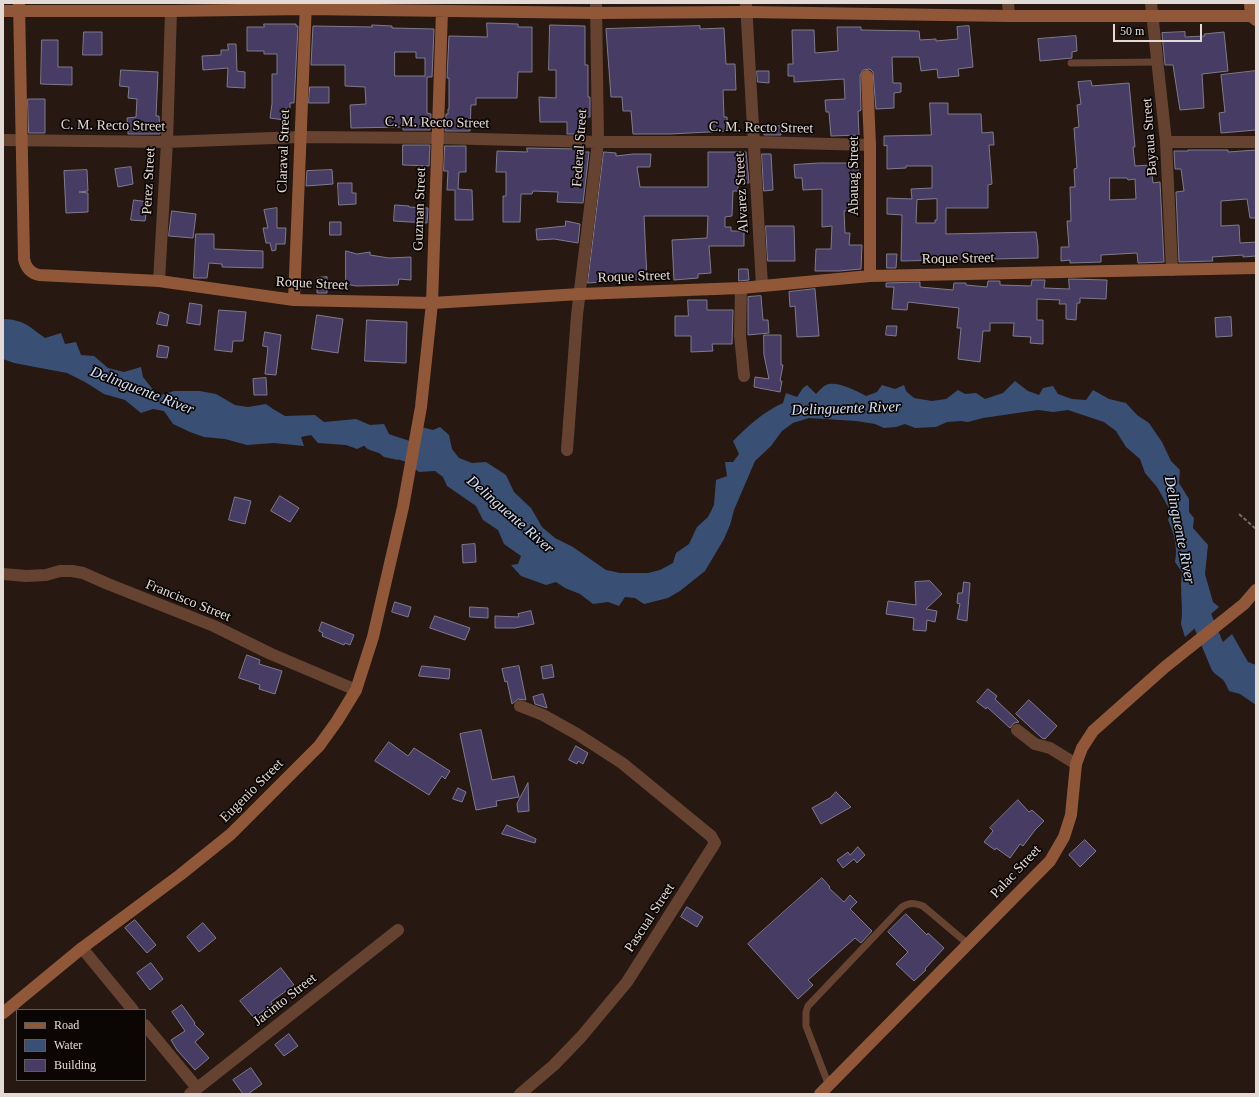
<!DOCTYPE html>
<html>
<head>
<meta charset="utf-8">
<style>
  body { margin:0 }
  #map { position:relative; width:1259px; height:1097px; overflow:hidden; background:#271812; font-family:Georgia,serif }
  canvas { display:block }
  .frame { position:absolute; inset:0; border:4px solid #e4dad5; pointer-events:none }
  .legend { position:absolute; left:16px; top:1009px; width:130px; height:72px; box-sizing:border-box; background:#0b0604; border:1px solid #625b58; margin:0; padding:5px 7px; list-style:none; font-size:12px; color:#e4dad5 }
  .legend li { display:flex; align-items:center; gap:8px; height:20px }
  .legend b { width:20px; border:1px solid #625b58 }
  .scale { position:absolute; left:1113px; top:24px; width:89px; height:18px; box-sizing:border-box; border:2px solid #e4dad5; border-top:0; padding-left:5px; font-size:12px; line-height:14px; white-space:nowrap; color:#e4dad5; -webkit-text-stroke:3px #0b0604; paint-order:stroke }
</style>
</head>
<body>
<div id="map">
<canvas width="1259" height="1097"></canvas>
<div class="frame"></div>
<ul class="legend">
<li><b style="height:5px;background:#905839"></b>Road</li>
<li><b style="height:11px;background:#395074"></b>Water</li>
<li><b style="height:11px;background:#473c63"></b>Building</li>
</ul>
<div class="scale">50 m</div>
</div>
<script>
const ctx = document.querySelector('canvas').getContext('2d');
ctx.lineJoin = 'round';
function fill(path, color) {
  ctx.fillStyle = color;
  ctx.fill(path, 'evenodd');
}
function trace(path, color, width, dash) {
  ctx.strokeStyle = color;
  ctx.lineWidth = width;
  ctx.lineCap = dash ? 'butt' : 'round';
  ctx.setLineDash(dash || []);
  ctx.stroke(path);
}
function drawText(font, color, halo, rows, align = 'center') {
  ctx.font = font + ' Georgia,serif';
  ctx.lineWidth = 3.5;
  ctx.setLineDash([]);
  ctx.textBaseline = 'middle';
  ctx.strokeStyle = halo;
  ctx.fillStyle = color;
  for (const [text, x, y, turn = 0] of rows) {
    ctx.save();
    ctx.translate(x, y);
    ctx.rotate((+turn || 0) * Math.PI / 180);
    ctx.textAlign = isNaN(turn) ? turn : align;
    if (halo) ctx.strokeText(text, 0, 0);
    ctx.fillText(text, 0, 0);
    ctx.restore();
  }
}
fill(new Path2D(`
  M3 319C25 320 28 326 45 338L61 333 65 344 76 342 81 355 94 356 108 368 124 372 141 367 143 377 158 396 174 391H200L216 394 235 405 248 407 266 404 273 409 285 416 315 415 324 422 356 419 370 425 384 424 391 438 401 442 398 460 384 457 368 444 357 449 346 445 318 443 311 435 301 437 304 446 274 443 247 445 225 439 204 437 190 432 173 424 164 411 153 409 141 413 125 400 104 394 85 382 67 373 14 363 3 359Z
  M1015 381 1028 391 1039 395 1043 388 1053 386 1058 394 1072 399 1086 400 1093 390 1109 399 1126 403 1137 415 1149 423 1162 442 1171 461 1180 470 1179 483 1189 499V512L1194 518 1193 528 1208 545 1205 574 1213 602 1219 607 1185 637 1181 624 1182 614 1181 583 1182 572 1175 562C1178 548 1174 533 1168 520L1171 512 1157 487 1145 473 1140 459 1126 447 1116 431 1104 422 1068 410 1053 412 1038 410 983 418 968 422 961 421 947 422 936 427 915 428 905 424 896 427 884 428 875 424 856 421 809 418 793 423 782 431 771 446 755 461 734 510 730 525 724 539 705 571 680 591 668 598 644 604 635 598 625 597 619 606 608 602 593 604 580 594 565 588 556 582 546 585 521 576 511 565 518 564 521 556 504 544 498 530 483 520 476 506 447 486 443 477 435 471 419 472 407 463 421 427 433 430 440 427 449 435 452 449 459 458 472 463 486 462 506 475 514 492 531 508 542 527 555 538 573 547 606 570 620 573H648L660 570 673 563 676 553 689 544 697 527 708 517 714 505 716 480 727 476 725 462H733L739 454 733 441C748 426 763 412 783 403L786 393 797 397 803 388 807 385 816 394C819 391 822 387 826 385 835 380 857 391 866 396L877 392 882 385 895 389 904 385 906 391 914 398 932 401 946 399 958 390 965 394 976 393 985 399 1003 393Z
  M1232 634 1248 662 1256 665V705L1240 694 1229 691C1225 682 1225 682 1219 675 1214 669 1212 662 1207 656Z`), '#395074');
trace(new Path2D(`
  M373 440 434 460
  M1192 595 1221 665 1256 691`), '#395074', 21);
const building = new Path2D(`
  M487 23 518 24V27H532V72H518L517 98H476V105H471L470 131H445L446 114H448V109H449V78H447L449 36 487 37Z
  M264 24H296V26H298L294 103H290V110L286 109 284 120 270 118 272 104V74H277V54H264V51H247V27H264Z
  M372 25 392 26V28L434 29 432 77H427V113L431 114 430 130H403V127L351 128 350 105 366 104 365 87 345 86V65H311L313 26 372 27ZM395 52H416V58H425V76H395Z
  M550 25 585 26V65H588V97H590V117H585V129L577 130V134H567V122H540L539 97 556 98V70H549Z
  M700 26V29L724 28 726 64H735L736 90H723L724 117H727L728 131 670 134H633L631 111H623L622 97H611L606 29Z
  M969 26 973 67 958 69 959 76 938 78 937 69 921 71 919 57H892L893 83H901V92L894 93V108L876 109 873 72 870 69 863 70 860 76 861 110 860 111H858L859 135 831 136 829 112H826L825 100 845 99 844 79 794 82V76H788V64H793L792 30H814L815 53 838 51 837 27H861V30L919 31 920 40 936 39V41L958 39 957 27Z
  M84 32H102V55H83Z
  M1185 32V37L1205 36 1204 34 1224 32 1228 71 1202 74 1204 108 1180 110 1173 65H1165L1162 33Z
  M1076 36 1077 51 1072 52V58L1040 61 1038 39Z
  M42 40H58V67H72V85L41 84Z
  M228 44H236L237 71 245 72V88L227 87 228 68 203 70 202 56 221 55V50H228Z
  M121 70 158 72 156 116H159L160 134H128L127 118 136 117 137 99 128 98 129 87 120 86Z
  M757 71H769V83L758 82Z
  M1256 71V130L1221 133 1219 113 1225 112 1221 75Z
  M1091 81 1092 86 1129 83 1135 147H1133L1135 166 1151 165 1153 183 1160 182 1164 262 1138 263 1137 253 1101 255V262L1070 263V260L1061 261V247H1069L1067 221H1071L1070 187H1075L1074 169 1077 168 1074 128 1079 127 1077 105 1081 104 1078 82ZM1110 178H1127L1128 180 1135 179 1136 199 1110 200Z
  M310 87H329V103H309Z
  M28 99H45V133H29Z
  M930 103H948V114H981L982 133 993 132 994 145H989L992 184 988 185V208H946V234L1036 232 1038 246V258L901 261 902 215 887 214V198L912 199 911 189 932 188V166H906V168L887 169V145L884 146V136L931 135ZM937 199V220H935V223H916L917 200Z
  M780 126 781 135H764L763 127Z
  M403 145H430L429 166 403 165Z
  M445 146H466V172H459L458 189 472 190 473 220H455V190H447L448 171H444Z
  M527 148 578 149V150H584V152H589L583 203 557 202 558 192 533 191 532 194H521L520 222H503V196H506V172H496L497 151 527 152Z
  M1188 150H1228V152L1256 150V218H1250L1247 199 1221 201V226L1239 225 1240 243 1256 242V256L1243 257V255L1212 257 1213 261 1179 262 1176 192 1184 191 1181 169H1175L1174 151H1188Z
  M604 152 616 153V156L633 154H651L650 167H637L640 187H708V152H746L749 183H738V191H733L732 216 725 217V227H731V231H744V246H709L711 273 698 274V278L674 280 672 240 707 238 708 216H644L647 279 588 283Z
  M762 154H771L773 190 764 191Z
  M819 163H858L859 210 844 211 845 233H850L849 245H862L861 269 839 271H815L816 249H831L832 226 822 227V189L803 190 802 178H795L794 165Z
  M131 167 133 184 118 187 115 169Z
  M87 170 88 191 79 192 88 193V212L66 213 64 171Z
  M332 170 333 184 306 186 307 171Z
  M338 183H352V193H356V204L339 205Z
  M134 200 148 202 145 221 131 220Z
  M395 205 409 206V207L428 208 427 223 394 221Z
  M277 208V228H286L285 244H276V250L272 251 270 243H266L263 228H268L264 210Z
  M172 211 196 214 193 238 169 236Z
  M566 221 580 224 578 243 554 239 537 240 536 229 565 226Z
  M330 222H341V235H330Z
  M766 226H794L795 261H768Z
  M196 234H214V249L263 251V268L222 267V264L209 263 207 278H194Z
  M346 251 357 254 370 252V255L389 258 411 257V280L399 279 398 285 356 286 346 284Z
  M887 254H897L896 268H887Z
  M739 269H748L749 280 739 281Z
  M327 277V293H317V278Z
  M1069 279 1107 280 1106 299 1080 298V303H1077L1076 320 1066 319V304H1059L1060 300 1037 299V320H1043V344L1030 343 1031 337 1013 336 1014 323H990V331H983L980 362 958 359 961 328H957L959 308 908 302 907 310 892 309 894 287H886V283L920 282V287L953 290 954 283H966V285L987 287 988 281H1000V285L1031 286 1032 280H1045L1044 288 1069 289Z
  M815 289 819 336 797 337 795 306 790 307 789 292Z
  M761 296 763 320H768L769 333 748 335V297Z
  M688 300H707V310H733L732 344H712L713 351 691 352V336H675V316H688Z
  M190 303 202 305 200 325 187 323Z
  M219 310 246 312 243 341H233L232 352 215 350Z
  M160 312 169 315 167 326 157 324Z
  M317 315 343 319 338 353 312 349Z
  M1231 317 1232 336 1216 337 1215 318Z
  M367 320 407 322 406 363 365 361Z
  M887 326H897L896 336 886 335Z
  M265 332 281 335 276 375 265 374 268 347 263 346Z
  M764 335H781V365H783L780 381H782L780 392 754 387 755 377 769 379 764 355Z
  M159 345 169 347 167 358 157 357Z
  M266 378 267 395H254L253 379Z
  M280 496 299 508 290 522 271 511Z
  M235 497 251 501 245 524 229 520Z
  M475 544 476 562 463 563 462 545Z
  M930 581 942 594 926 609 937 611 935 622 927 620 926 631 913 630 914 618 886 614 888 601 916 605 915 582Z
  M964 582 970 583 967 621 957 619 960 604 957 603 958 593H962Z
  M395 602 411 607 408 617 392 612Z
  M470 607 488 608V618L470 617Z
  M531 611 534 624 515 628H495V616L519 617 518 614Z
  M435 616 470 628 465 640 430 628Z
  M322 622 354 635 350 645 345 643 344 645 322 636 323 633 319 631Z
  M247 655 260 660 259 664 282 671 275 694 259 689 260 685 239 678Z
  M552 665 554 677 543 679 541 667Z
  M422 666 450 669 449 679 419 676Z
  M519 666 526 700 518 699 512 704 507 681 505 682 502 669Z
  M988 689 997 696 995 699 1019 722 1014 723 1010 728 987 707 986 709 977 702Z
  M543 694 547 708 535 704 533 697Z
  M1029 700 1057 726 1045 739 1042 738 1016 714Z
  M481 730 492 780 514 776 519 797 496 801 497 806 476 810 460 734Z
  M389 742 408 756 414 748 450 771 445 779 442 776 429 795 375 761Z
  M576 746 588 753 583 764 578 761 577 764 569 760Z
  M528 783 529 811 518 812 517 804Z
  M458 788 466 792 462 802 453 799Z
  M836 792 851 807 821 824 812 808 830 798Z
  M1018 800 1029 812 1032 810 1044 821 1035 830 1023 846 1020 844 1010 858 996 848 995 850 984 842 993 831 990 828Z
  M507 825 536 839 535 843 502 834Z
  M1085 840 1096 851 1080 867 1069 855Z
  M858 847 865 855 857 863 854 859 843 868 837 860 848 852 850 855Z
  M822 878 830 887 829 888 844 902 850 895 857 902 850 909 872 931 861 943 855 938 808 980 813 985 798 999 748 944Z
  M687 907 703 917 697 927 681 917Z
  M906 914 927 935 928 933 944 948 925 969 926 970 914 981 896 964 908 952 888 932Z
  M135 920 156 945 147 953 125 928Z
  M203 923 216 938 199 952 187 937Z
  M151 963 163 979 150 990 137 973Z
  M281 968 294 985 271 1002 272 1004 254 1018 240 1001Z
  M182 1005 195 1023 194 1024 204 1034 195 1042 209 1058 195 1070 177 1050 171 1040 185 1031 172 1012Z
  M289 1034 298 1046 284 1056 275 1045Z
  M251 1068 262 1084 248 1094H243L233 1080Z`);
fill(building, '#473c63');
trace(building, '#7f7b8c', 1);
trace(new Path2D(`
  M1239 514 1256 529`), '#776a64', 2, [4, 2]);
trace(new Path2D(`
  M1071 63 1158 62
  M829 1086 806 1026V1012L808 1006 902 907C910 902 914 903 923 906L968 944`), '#664330', 7);
trace(new Path2D(`
  M746 3 762 286
  M1008 3 1009 16
  M1151 3 1166 142 1172 270
  M3 140 167 142 300 137 438 138 598 142H754L870 145
  M1166 142H1256
  M159 281 167 142 171 11
  M741 288 740 335 744 376
  M567 450 577 315 598 142 596 3
  M3 574 26 576 46 575 60 571H72L83 573 108 584 214 626 271 654 356 690
  M520 706 543 715 577 734 622 763 711 836 715 843 627 982 581 1037 554 1065 520 1094
  M1017 730 1035 744 1050 748 1076 764
  M82 948 133 1010
  M145 1025 197 1088
  M190 1094 398 930`), '#664330', 12);
trace(new Path2D(`
  M19 3 24 259C26 268 30 273 39 275L159 281 294 300 432 303 580 294 741 288 870 276 1256 268
  M1250 3 1251 16 1256 20
  M3 11H171L305 9 596 13 746 12 1009 16H1256
  M867 76 870 145V276
  M294 300 306 3
  M3 1013 82 948 180 875 231 834 319 746 337 721 356 690 373 637 403 507 421 407 432 303 442 11
  M820 1094 1050 861 1064 837 1071 815 1076 764 1082 748 1093 731 1165 667 1244 604 1256 590`), '#905839', 12);
drawText('14px', '#e4dad5', '#0b0604', [
  ["C. M. Recto Street",437,123,1],
  ["C. M. Recto Street",113,126,1],
  ["C. M. Recto Street",761,128,1],
  ["Bayaua Street",1150,137,-94],
  ["Federal Street",580,148,-86],
  ["Claraval Street",284,151,-88],
  ["Abauag Street",854,176,-90],
  ["Perez Street",149,181,-87],
  ["Alvarez Street",742,193,-93],
  ["Guzman Street",420,209,-88],
  ["Roque Street",958,259,-1],
  ["Roque Street",634,277,-2],
  ["Roque Street",312,284,3],
  ["Francisco Street",188,601,22],
  ["Eugenio Street",252,791,-45],
  ["Palac Street",1016,872,-47],
  ["Pascual Street",650,918,-57],
  ["Jacinto Street",285,1000,-38]
]);
drawText('italic 15px', '#d3e3fc', '#0b0604', [
  ["Delinguente River",142,391,21],
  ["Delinguente River",846,409,-2],
  ["Delinguente River",510,515,41],
  ["Delinguente River",1179,530,79]
]);
</script>
</body>
</html>
